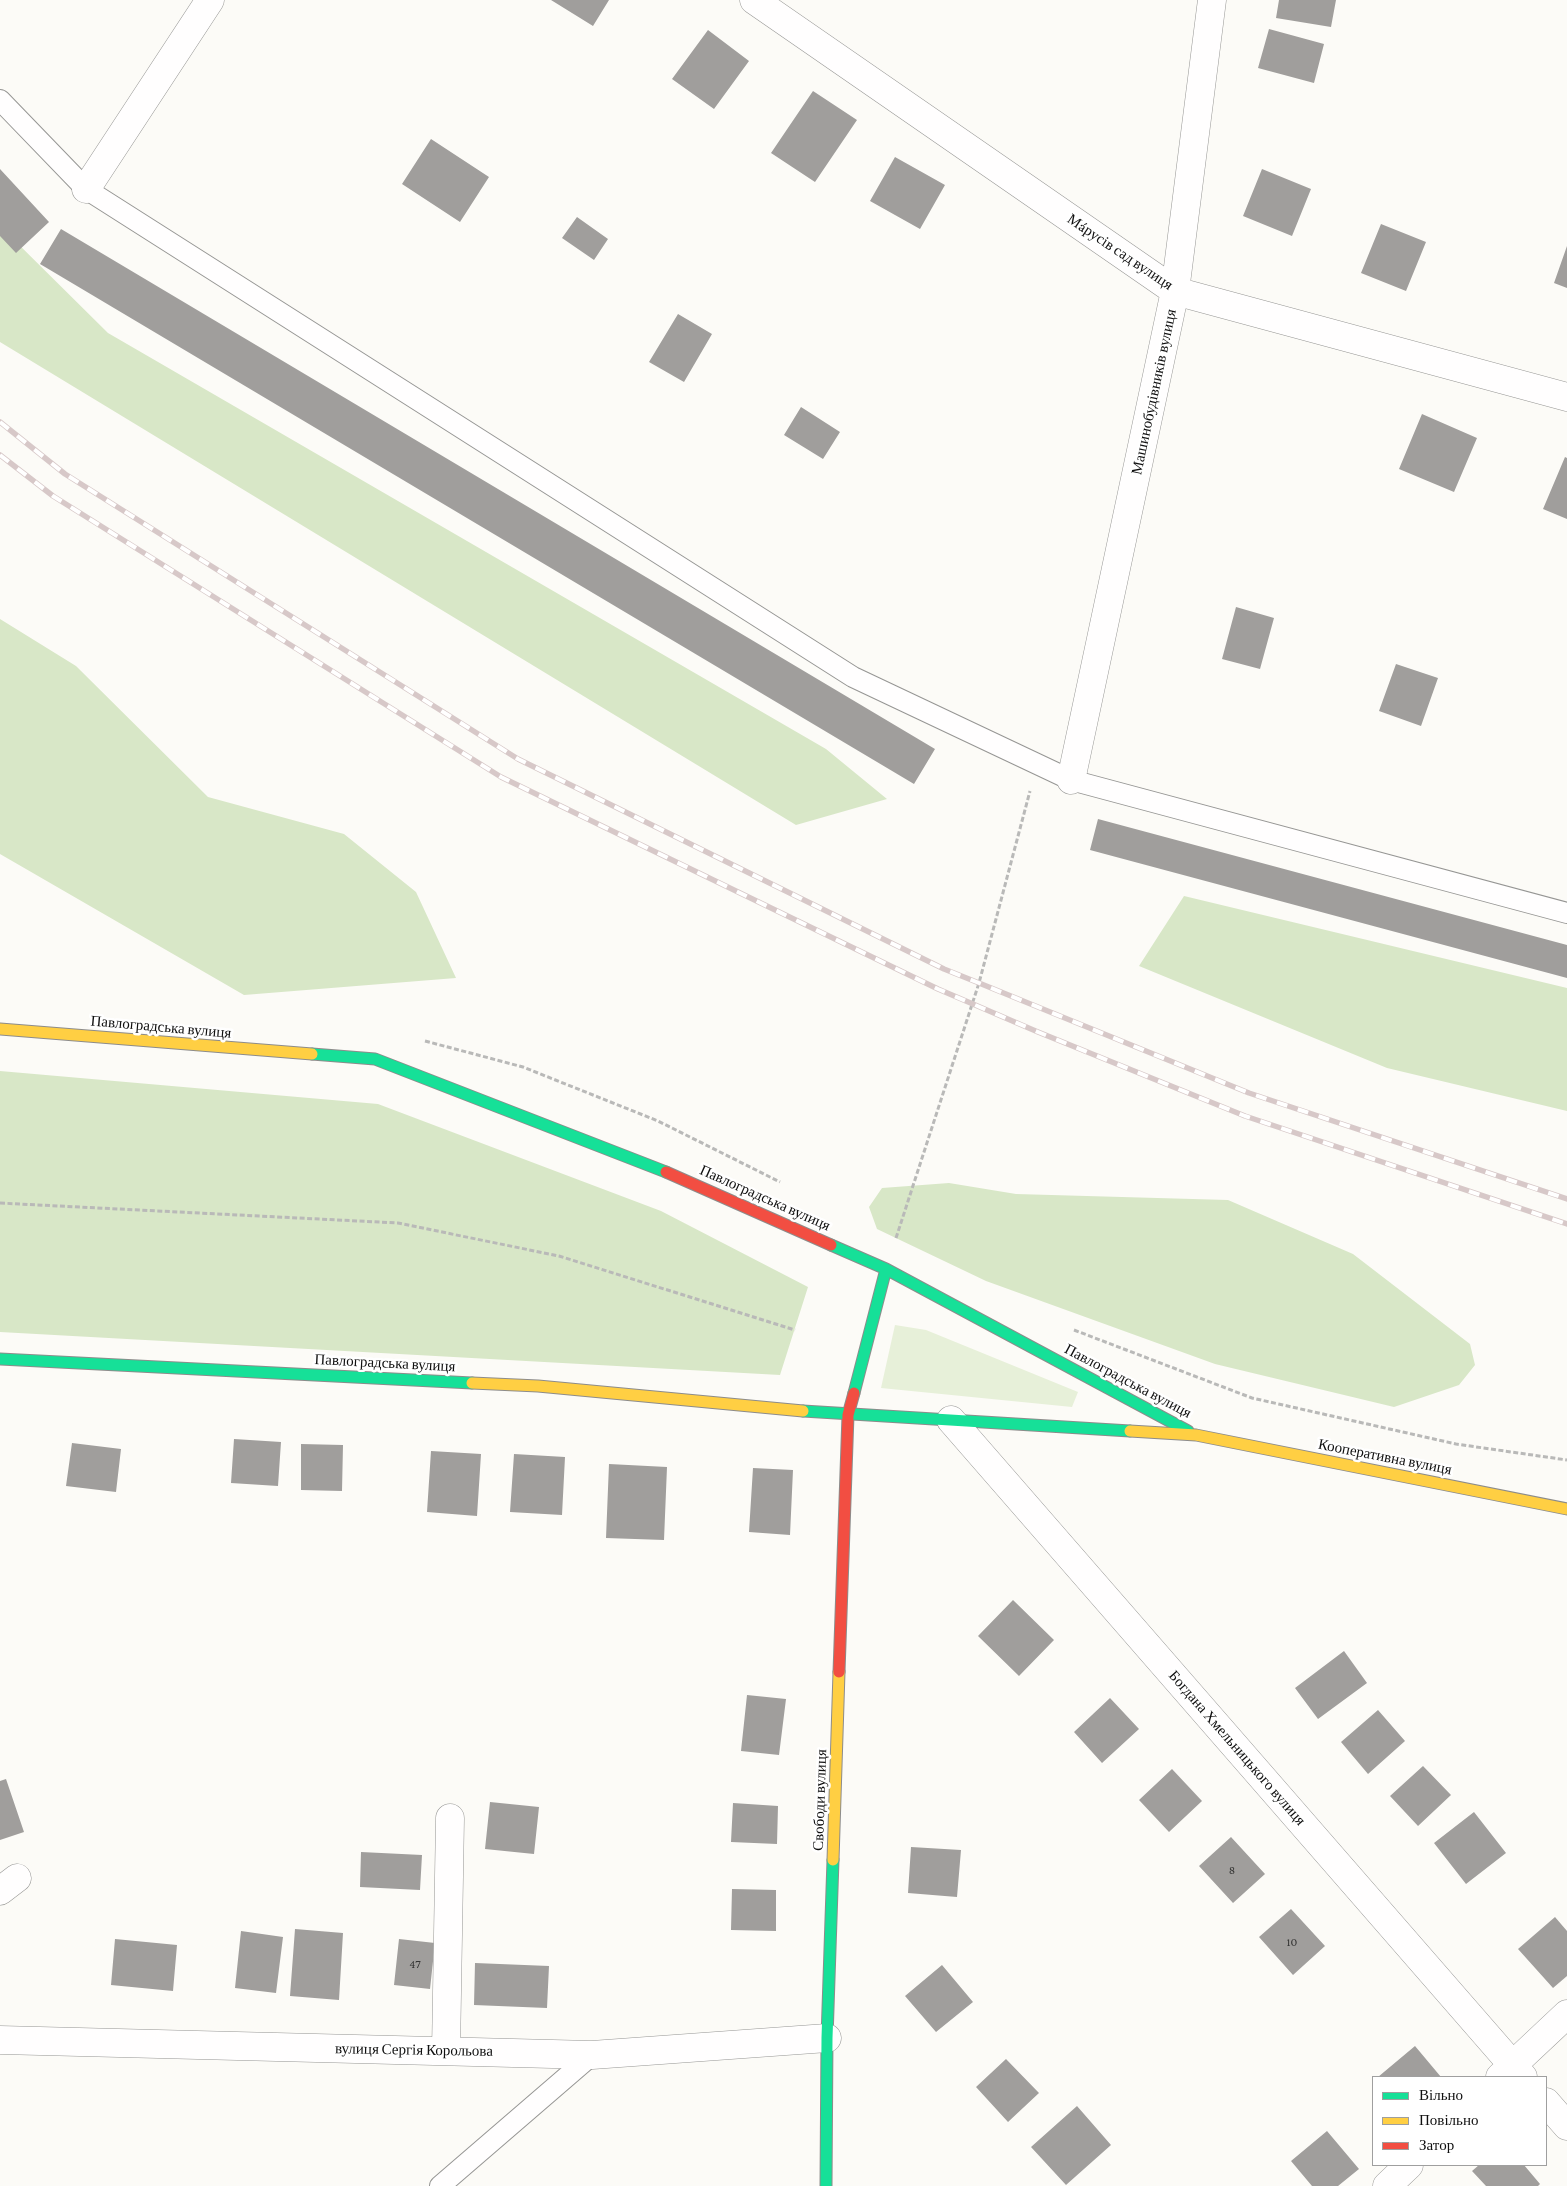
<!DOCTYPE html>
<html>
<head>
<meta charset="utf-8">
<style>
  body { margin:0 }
  #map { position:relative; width:1567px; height:2186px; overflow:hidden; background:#fcfbf7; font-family:"Crimson Pro",serif }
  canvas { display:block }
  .legend { position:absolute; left:1372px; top:2076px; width:175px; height:90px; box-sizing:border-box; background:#fff; border:1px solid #9f9f9f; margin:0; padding:6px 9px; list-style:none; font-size:15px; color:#101010 }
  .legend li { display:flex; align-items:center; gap:10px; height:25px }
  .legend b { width:25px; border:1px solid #9f9f9f }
</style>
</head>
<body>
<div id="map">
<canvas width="1567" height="2186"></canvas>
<ul class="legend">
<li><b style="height:6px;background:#16e098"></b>Вільно</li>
<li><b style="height:6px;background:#ffcf43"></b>Повільно</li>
<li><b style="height:6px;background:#f24e42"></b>Затор</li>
</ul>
</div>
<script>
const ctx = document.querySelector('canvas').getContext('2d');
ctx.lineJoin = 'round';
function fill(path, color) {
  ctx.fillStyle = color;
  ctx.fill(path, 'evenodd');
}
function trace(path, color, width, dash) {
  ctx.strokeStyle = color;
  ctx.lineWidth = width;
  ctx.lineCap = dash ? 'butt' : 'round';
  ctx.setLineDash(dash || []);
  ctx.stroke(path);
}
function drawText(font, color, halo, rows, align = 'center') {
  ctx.font = font + ' "Crimson Pro",serif';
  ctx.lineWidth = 5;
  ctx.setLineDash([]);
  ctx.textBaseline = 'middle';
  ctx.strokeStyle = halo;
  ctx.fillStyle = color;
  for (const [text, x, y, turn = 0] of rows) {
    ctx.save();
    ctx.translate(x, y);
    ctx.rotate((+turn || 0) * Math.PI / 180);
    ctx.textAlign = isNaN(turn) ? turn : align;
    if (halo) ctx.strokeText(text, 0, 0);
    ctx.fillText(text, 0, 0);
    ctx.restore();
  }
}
fill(new Path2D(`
  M895 1325 926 1330 1078 1392 1072 1407 881 1388Z`), '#e7f0d9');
fill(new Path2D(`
  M0 226 108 333 826 749 887 799 796 825 0 342Z
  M0 619 76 666 208 797 344 834 416 892 456 978 244 995 0 854Z
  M1184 896 1567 988V1111L1387 1068 1139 966Z
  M0 1071 378 1104 661 1211 808 1287 780 1375 0 1332Z
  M949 1183 1016 1194 1228 1200 1353 1254 1470 1344 1475 1365 1459 1385 1394 1407 1215 1364 986 1281 877 1229 869 1207 882 1188Z`), '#d8e7c7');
fill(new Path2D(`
  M551 0H609L593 26Z
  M1279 0H1336L1331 27 1276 18Z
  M1269 29 1324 44 1314 83 1258 68Z
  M708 30 749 61 714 109 672 79Z
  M813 91 857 120 815 182 771 153Z
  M431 139 489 177 460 222 402 184Z
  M895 157 945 185 920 229 870 201Z
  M0 169 49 222 16 253 0 236Z
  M1262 169 1311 189 1292 236 1243 216Z
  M577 217 608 239 594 260 562 238Z
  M1381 224 1426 242 1406 291 1361 273Z
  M61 229 935 749 914 784 40 264Z
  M1567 246V288L1554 283Z
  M678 314 712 334 684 382 649 362Z
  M801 407 840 432 823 459 784 435Z
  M1422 414 1477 438 1454 492 1399 469Z
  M1565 457 1567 458V519L1543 509Z
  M1236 607 1274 618 1260 669 1222 659Z
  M1396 664 1438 678 1421 726 1379 711Z
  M1098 819 1567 945V978L1090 850Z
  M234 1439 281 1442 278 1486 231 1483Z
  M72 1443 121 1449 116 1492 66 1486Z
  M301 1444 343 1445 342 1491 301 1490Z
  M431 1451 481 1454 477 1516 427 1512Z
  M514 1454 565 1457 562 1515 510 1512Z
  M609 1464 667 1467 664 1540 606 1538Z
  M753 1468 793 1470 790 1535 749 1532Z
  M1013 1600 1054 1640 1019 1676 978 1636Z
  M1344 1651 1367 1683 1318 1719 1295 1688Z
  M747 1695 786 1699 779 1755 741 1751Z
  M1110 1698 1139 1729 1102 1763 1074 1732Z
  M1378 1710 1405 1741 1368 1774 1341 1742Z
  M1423 1766 1451 1795 1418 1826 1390 1796Z
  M1172 1769 1202 1801 1169 1832 1139 1800Z
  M6 1779 24 1832 0 1840V1781Z
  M490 1802 539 1807 534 1854 485 1849Z
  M733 1803 778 1806 777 1844 731 1842Z
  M1474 1812 1506 1853 1466 1884 1434 1843Z
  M1231 1837 1265 1874 1233 1903 1199 1866Z
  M911 1847 961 1850 957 1897 908 1893Z
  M361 1852 422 1855 420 1890 360 1887Z
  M732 1889 776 1890V1931L731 1930Z
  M1291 1909 1325 1946 1293 1975 1259 1937Z
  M1555 1917 1567 1931V1976L1553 1988 1518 1949Z
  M295 1929 343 1933 339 2000 290 1996Z
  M241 1931 283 1937 276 1993 235 1988Z
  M115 1939 177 1945 173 1991 111 1985Z
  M399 1939 435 1943 430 1989 394 1985Z
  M475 1963 549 1966 547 2008 474 2005Z
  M942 1965 973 2002 936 2032 905 1996Z
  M1415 2046 1441 2077H1378Z
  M1006 2059 1039 2093 1008 2122 976 2087Z
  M1077 2106 1111 2145 1066 2185 1031 2147Z
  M1327 2131 1359 2169 1338 2186H1312L1291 2161Z
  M1479 2165H1524L1540 2184 1538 2186H1486L1472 2171Z`), '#a09e9c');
const lane = new Path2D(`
  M0 100 86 189 853 677 1071 780 1567 913
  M440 2186 592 2055`);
const street = new Path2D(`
  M754 0 1175 291 1567 397
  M86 189 210 0
  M1071 780 1175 291 1212 0
  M951 1420 1523 2077
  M0 1891 17 1878
  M0 2040 592 2055 827 2038
  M446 2051 450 1818
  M1500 2077 1567 2014
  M1546 2102 1567 2126
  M1387 2186 1409 2165`);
const fast = new Path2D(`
  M312 1054 375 1059 666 1172
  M831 1245 886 1269 1188 1431
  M0 1359 472 1383
  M854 1393 886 1269
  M803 1411 1130 1431
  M826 2186 827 2038 833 1860`);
const slow = new Path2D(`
  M0 1029 312 1054
  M472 1383 538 1386 803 1411
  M1130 1431 1196 1435 1567 1509
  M833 1860 839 1672`);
const jam = new Path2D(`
  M666 1172 831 1245
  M839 1672 848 1415 854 1393`);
trace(lane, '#969694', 22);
trace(street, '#969694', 29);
trace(fast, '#8d8c8b', 13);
trace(slow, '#8d8c8b', 13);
trace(jam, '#8d8c8b', 13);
trace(new Path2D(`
  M425 1041 523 1067 658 1121 780 1182
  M0 1203 398 1223 559 1256 795 1330
  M896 1238 979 983 1030 791
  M1074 1330 1252 1398 1456 1444 1567 1460`), '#b9b9b8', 3, [5, 2.5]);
trace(lane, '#fffefe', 20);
trace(street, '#fffefe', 28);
trace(fast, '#16e098', 11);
trace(slow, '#ffcf43', 11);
trace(jam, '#f24e42', 11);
const rail = new Path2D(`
  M0 422 65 474 518 759 944 969 979 983 1249 1093 1567 1199
  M0 455 53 496 501 777 938 989 1038 1032 1245 1116 1567 1224`);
trace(rail, '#d7c8c8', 5.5);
trace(rail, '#fff', 4, [11]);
drawText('12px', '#343433', null, [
  ["8",1232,1870],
  ["10",1292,1942],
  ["47",415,1964]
]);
drawText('15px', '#101010', '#fff', [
  ["Мáрусів сад вулиця",1120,252,34],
  ["Машинобудівників вулиця",1154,392,-78],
  ["Павлоградська вулиця",161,1027,5],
  ["Павлоградська вулиця",765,1198,24],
  ["Павлоградська вулиця",385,1363,3],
  ["Павлоградська вулиця",1128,1381,28],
  ["Кооперативна вулиця",1385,1457,11],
  ["Богдана Хмельницького вулиця",1237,1748,49],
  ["Свободи вулиця",820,1800,-88],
  ["вулиця Сергія Корольова",414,2050,1]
]);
</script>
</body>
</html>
